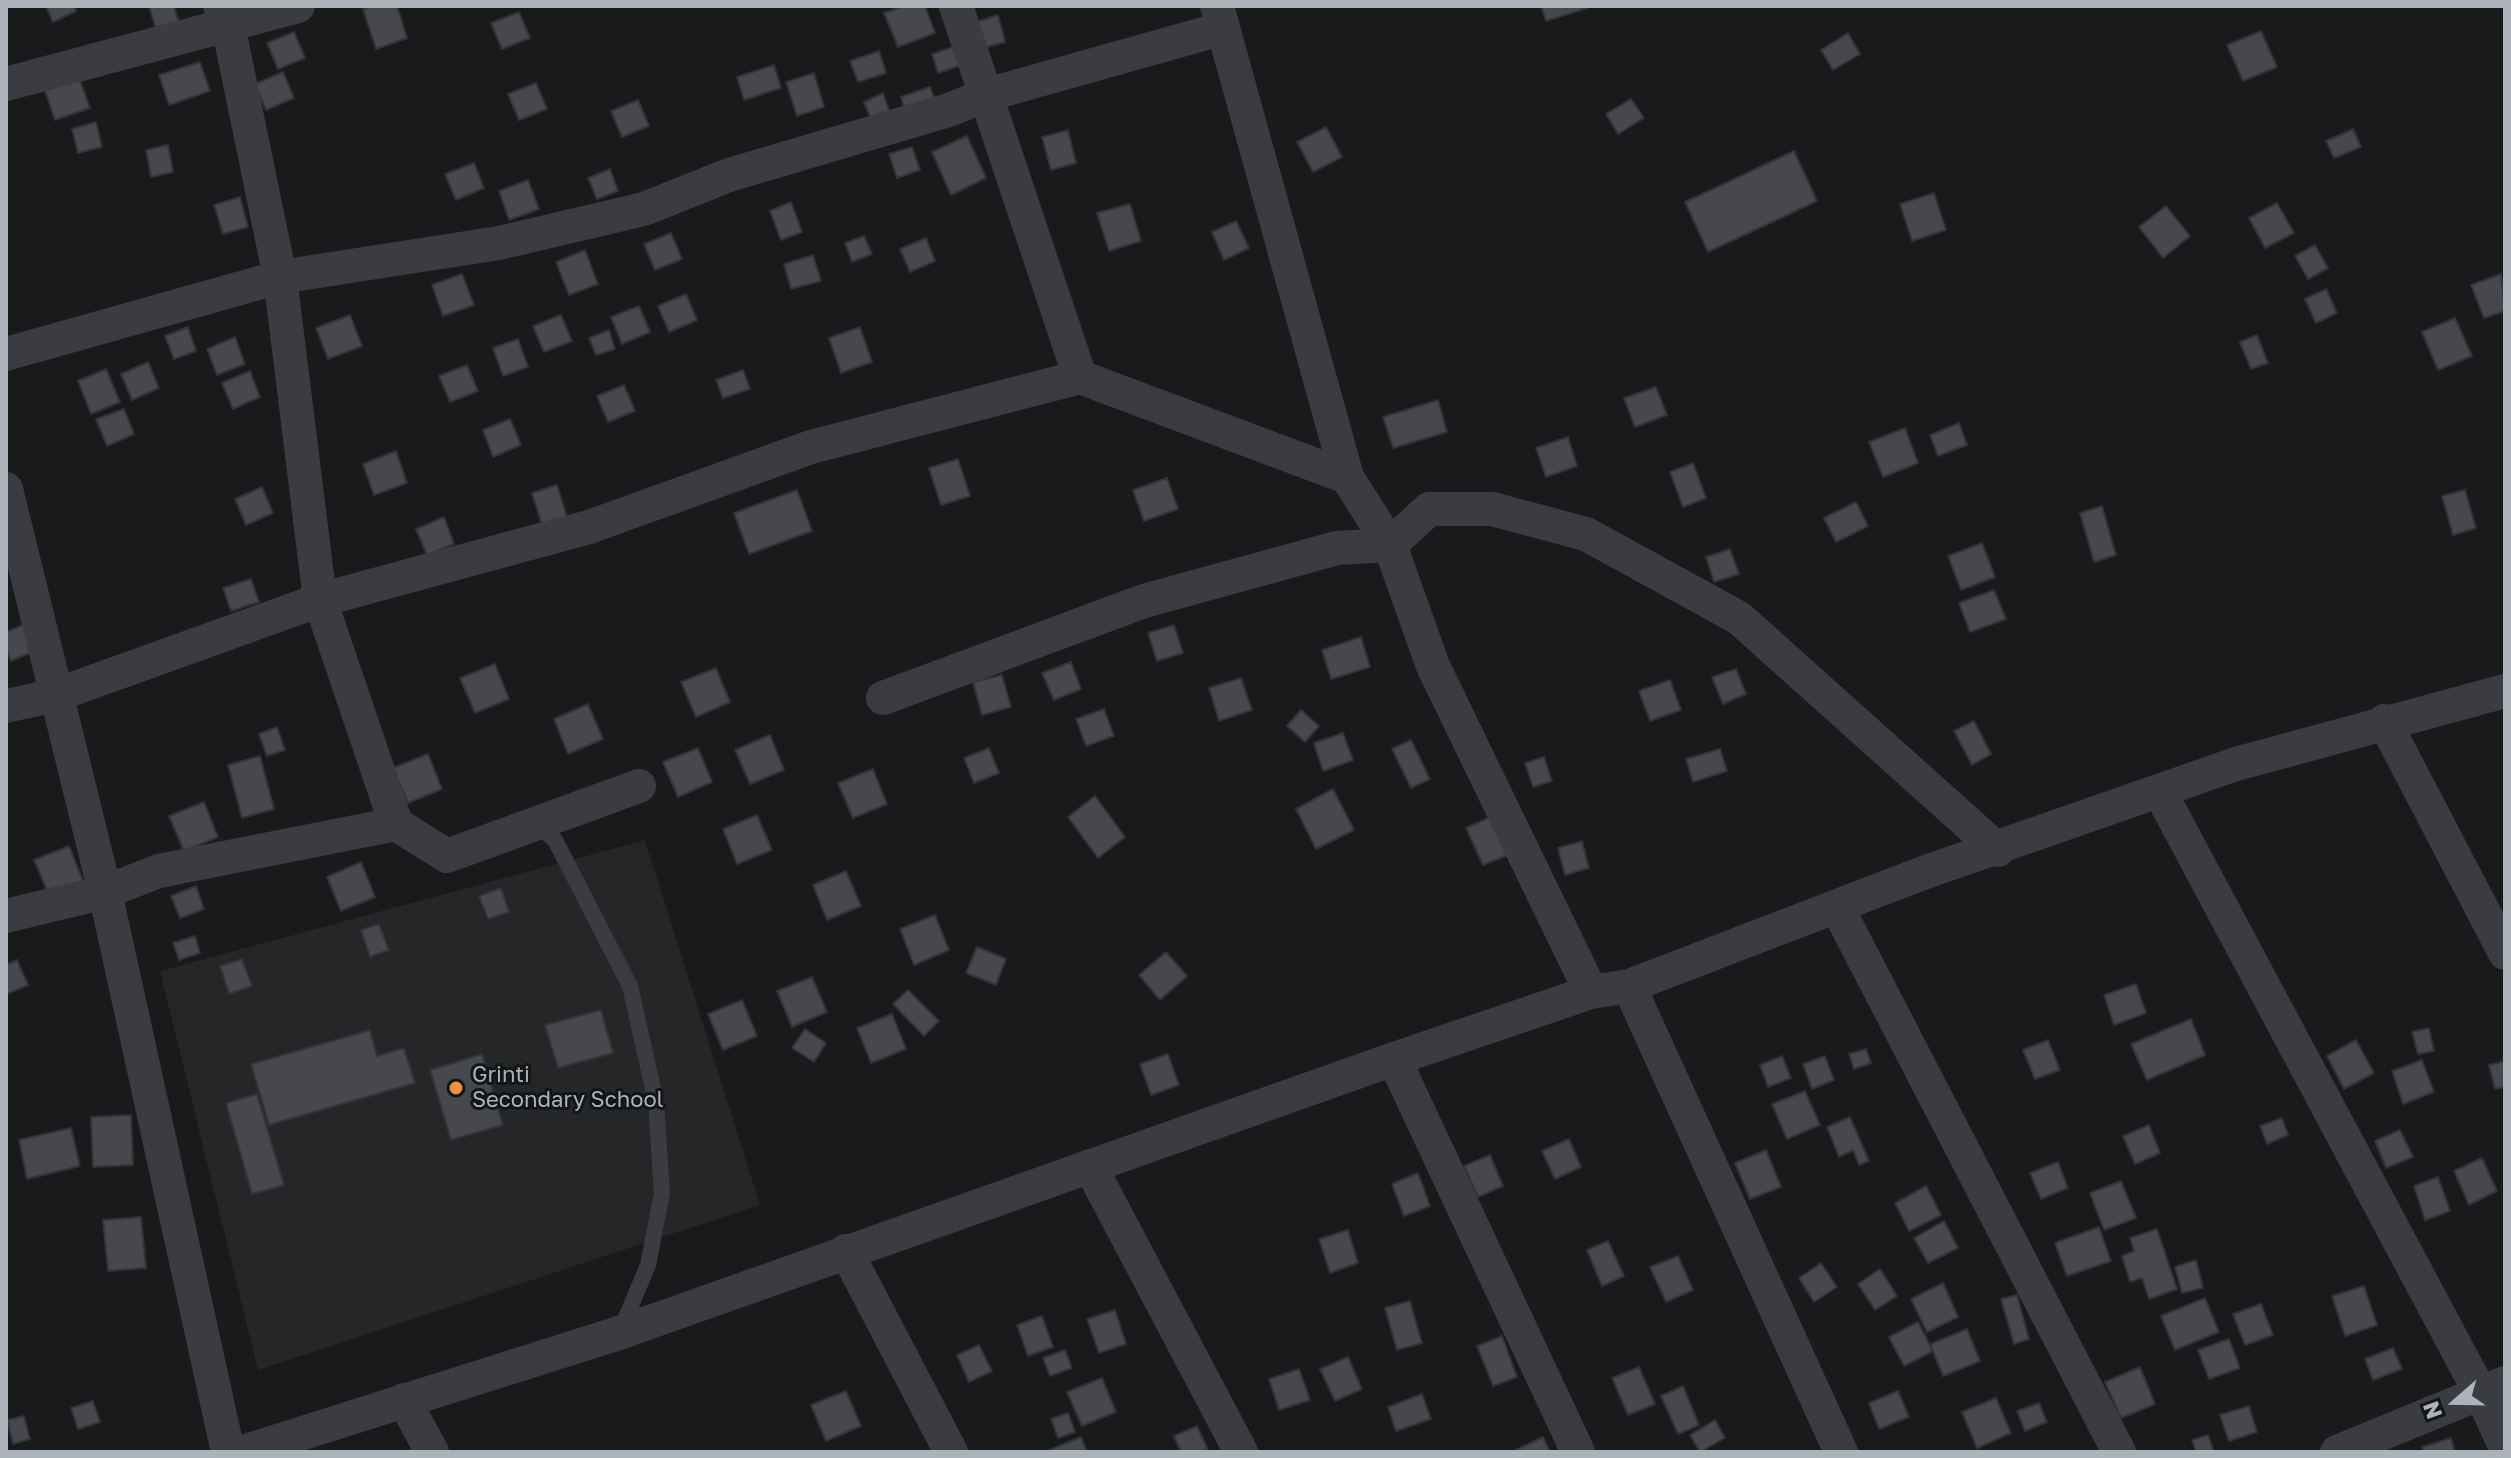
<!DOCTYPE html>
<html>
<head>
<meta charset="utf-8">
<style>
  body { margin:0 }
  #map { position:relative; width:2511px; height:1458px; overflow:hidden; background:#191a1b; font-family:"Golos Text",sans-serif }
  canvas { display:block }
  .frame { position:absolute; inset:0; border:8px solid #acb3ba; pointer-events:none }
  .north { position:absolute; left:2415px; top:1362px; width:80px; height:80px; -webkit-text-stroke:6px #141516; paint-order:stroke; rotate:250deg; font-size:22px; font-weight:700; line-height:32px; text-align:center; color:#acb3ba }
  .north::after { content:''; display:block; margin:auto; width:28px; height:36px; background:#acb3ba; clip-path:polygon(50% 0,100% 100%,50% 72%,0 100%) }
</style>
</head>
<body>
<div id="map">
<canvas width="2511" height="1458"></canvas>
<div class="frame"></div>
<div class="north">N</div>
</div>
<script>
const ctx = document.querySelector('canvas').getContext('2d');
ctx.lineJoin = 'round';
function fill(path, color) {
  ctx.fillStyle = color;
  ctx.fill(path, 'evenodd');
}
function trace(path, color, width, dash) {
  ctx.strokeStyle = color;
  ctx.lineWidth = width;
  ctx.lineCap = dash ? 'butt' : 'round';
  ctx.setLineDash(dash || []);
  ctx.stroke(path);
}
function drawText(font, color, halo, rows, align = 'center') {
  ctx.font = font + ' "Golos Text",sans-serif';
  ctx.lineWidth = 6;
  ctx.setLineDash([]);
  ctx.textBaseline = 'middle';
  ctx.strokeStyle = halo;
  ctx.fillStyle = color;
  for (const [text, x, y, turn = 0] of rows) {
    ctx.save();
    ctx.translate(x, y);
    ctx.rotate((+turn || 0) * Math.PI / 180);
    ctx.textAlign = isNaN(turn) ? turn : align;
    if (halo) ctx.strokeText(text, 0, 0);
    ctx.fillText(text, 0, 0);
    ctx.restore();
  }
}
fill(new Path2D(`
  M645 840 760 1205 258 1370 160 971Z`), '#252628');
const building = new Path2D(`
  M46 6H74L76 11 53 22Z
  M149 6H174L180 26 157 33Z
  M373 6H397L407 38 376 49 363 9Z
  M904 6H925L935 33 898 47 884 13Z
  M1541 6H1586L1587 8 1546 21Z
  M519 12 530 38 502 49 491 23Z
  M998 15 1005 42 983 48 976 22Z
  M2261 31 2277 67 2243 81 2227 45Z
  M294 32 305 58 278 69 267 43Z
  M1848 33 1860 54 1833 70 1821 50Z
  M953 47 959 66 938 73 932 54Z
  M879 51 886 73 858 82 850 61Z
  M200 62 210 91 169 105 159 75Z
  M774 65 781 88 744 100 737 77Z
  M283 72 294 98 266 110 255 84Z
  M814 73 824 107 797 116 786 82Z
  M78 75 90 108 55 120 44 88Z
  M536 83 547 109 519 120 508 94Z
  M930 87 937 105 907 116 901 97Z
  M883 93 891 116 873 124 864 102Z
  M1631 99 1644 118 1618 134 1606 114Z
  M638 100 649 126 622 137 611 111Z
  M96 122 102 147 78 153 72 129Z
  M1326 127 1342 157 1313 172 1297 142Z
  M2353 129 2361 147 2334 158 2326 141Z
  M1068 130 1076 163 1051 170 1042 137Z
  M967 136 986 178 951 195 932 152Z
  M168 145 173 172 151 177 146 150Z
  M912 147 920 170 897 178 889 154Z
  M1794 151 1817 201 1708 252 1685 202Z
  M474 163 484 188 456 200 445 174Z
  M610 169 618 191 597 199 588 178Z
  M528 180 539 209 509 220 499 191Z
  M1934 193 1946 230 1912 241 1900 204Z
  M240 197 248 227 223 234 214 205Z
  M791 202 802 232 781 240 770 211Z
  M2277 203 2294 233 2265 248 2249 218Z
  M1130 204 1141 241 1109 251 1097 213Z
  M2166 206 2190 236 2163 258 2139 227Z
  M1236 221 1249 248 1224 260 1212 232Z
  M671 233 682 259 655 270 644 244Z
  M864 236 872 254 852 262 845 243Z
  M926 238 935 261 910 272 900 249Z
  M2315 245 2328 268 2308 279 2295 256Z
  M585 250 598 284 569 295 556 262Z
  M813 255 821 281 791 289 784 264Z
  M462 274 474 305 443 316 432 285Z
  M2501 274 2505 311 2484 318 2471 285Z
  M2326 289 2337 313 2316 323 2305 299Z
  M686 294 697 320 669 332 658 306Z
  M639 306 650 332 622 344 611 317Z
  M350 315 362 346 328 359 316 328Z
  M561 315 572 341 544 352 533 326Z
  M2455 318 2472 356 2438 370 2422 332Z
  M188 327 196 351 174 359 165 336Z
  M860 327 872 362 841 373 829 338Z
  M609 330 615 349 596 355 589 338Z
  M2257 335 2268 363 2251 369 2240 342Z
  M235 337 245 364 217 375 207 349Z
  M518 339 528 367 503 376 493 348Z
  M148 362 159 388 132 400 121 374Z
  M467 365 478 391 450 402 439 376Z
  M106 369 120 402 91 414 78 381Z
  M743 370 750 389 723 398 716 380Z
  M250 371 260 397 233 409 222 383Z
  M624 385 635 411 608 422 597 396Z
  M1656 387 1667 415 1635 427 1624 398Z
  M1438 400 1447 432 1393 448 1383 417Z
  M124 409 134 434 107 446 96 419Z
  M510 419 521 445 493 457 483 430Z
  M1959 423 1967 445 1938 456 1930 435Z
  M1905 428 1918 463 1883 477 1869 442Z
  M1568 437 1577 466 1546 477 1536 448Z
  M396 451 407 483 374 495 363 464Z
  M958 459 970 496 941 505 929 468Z
  M1693 463 1706 498 1683 507 1670 472Z
  M1167 478 1178 509 1144 521 1133 490Z
  M557 485 568 520 543 528 532 493Z
  M262 487 273 513 246 525 235 499Z
  M797 490 812 531 749 554 734 513Z
  M2465 490 2476 528 2453 535 2442 496Z
  M1856 502 1868 526 1836 542 1824 518Z
  M2102 506 2116 555 2094 562 2080 513Z
  M444 517 454 544 427 555 416 529Z
  M1982 543 1995 577 1961 590 1948 556Z
  M1730 549 1739 574 1714 582 1706 557Z
  M251 579 259 602 231 611 223 588Z
  M1994 590 2006 619 1970 632 1959 603Z
  M28 623 39 649 11 661 6 648V632Z
  M1174 625 1183 653 1157 661 1148 633Z
  M1361 637 1370 667 1331 679 1322 650Z
  M1071 662 1081 689 1054 700 1042 673Z
  M495 664 509 699 475 713 460 678Z
  M716 668 730 702 696 717 681 682Z
  M1736 669 1746 694 1723 704 1712 677Z
  M1002 675 1011 707 982 715 973 682Z
  M1241 678 1252 710 1219 721 1209 688Z
  M1670 680 1681 710 1650 721 1639 691Z
  M588 704 603 739 568 754 554 719Z
  M1104 709 1114 736 1086 746 1076 719Z
  M1301 710 1319 726 1305 742 1287 726Z
  M1974 721 1991 754 1972 765 1954 731Z
  M277 727 285 750 267 756 259 734Z
  M1343 733 1353 760 1323 771 1314 743Z
  M770 735 784 770 750 784 735 750Z
  M1411 740 1430 779 1411 788 1392 749Z
  M698 748 712 782 678 797 663 762Z
  M989 748 999 773 974 783 964 758Z
  M1720 749 1727 771 1693 782 1686 759Z
  M428 754 442 789 408 803 393 768Z
  M260 756 274 809 242 818 228 765Z
  M1544 757 1552 781 1533 787 1525 763Z
  M873 769 887 804 853 818 838 783Z
  M1333 789 1354 830 1316 849 1296 809Z
  M1095 796 1125 837 1098 858 1068 817Z
  M204 802 218 837 184 851 169 816Z
  M1497 814 1513 853 1483 865 1466 828Z
  M757 815 772 850 737 864 723 829Z
  M1582 841 1589 868 1565 875 1558 848Z
  M69 846 83 881 49 895 34 860Z
  M361 862 375 897 341 911 327 877Z
  M846 871 861 906 827 920 813 885Z
  M196 886 204 909 180 918 171 896Z
  M501 888 509 912 488 919 479 896Z
  M935 915 949 950 914 965 900 929Z
  M379 924 389 950 370 957 361 930Z
  M195 936 200 953 179 960 173 943Z
  M977 947 1006 959 996 985 966 973Z
  M1166 952 1187 976 1160 1000 1139 975Z
  M242 959 252 986 229 994 220 966Z
  M17 960 28 985 7 994 6 965Z
  M812 977 827 1012 792 1027 777 991Z
  M2136 984 2146 1013 2114 1025 2104 995Z
  M908 990 939 1021 924 1036 893 1004Z
  M742 1000 757 1036 723 1050 708 1014Z
  M601 1010 613 1053 558 1068 545 1025Z
  M892 1014 906 1049 871 1063 857 1028Z
  M2191 1019 2205 1055 2147 1080 2131 1044Z
  M2429 1028 2434 1051 2418 1054 2412 1032Z
  M805 1029 826 1043 814 1062 792 1048Z
  M370 1030 377 1056 404 1048 415 1083 269 1125 251 1064Z
  M2048 1040 2060 1070 2035 1079 2023 1050Z
  M2356 1040 2374 1073 2344 1089 2327 1056Z
  M1866 1049 1871 1063 1854 1069 1849 1054Z
  M482 1054 503 1125 451 1140 430 1070Z
  M1168 1054 1179 1085 1151 1095 1140 1064Z
  M1782 1056 1791 1078 1768 1087 1760 1065Z
  M1825 1056 1834 1080 1812 1089 1803 1064Z
  M2422 1060 2434 1092 2403 1104 2392 1071Z
  M2505 1061V1087L2495 1089 2489 1065Z
  M1805 1091 1820 1125 1787 1139 1772 1104Z
  M257 1094 284 1185 252 1194 226 1103Z
  M131 1115 133 1165 93 1167 91 1117Z
  M1850 1117 1869 1161 1859 1165 1853 1150 1839 1157 1827 1127Z
  M2282 1118 2288 1135 2267 1144 2260 1126Z
  M2149 1125 2160 1153 2135 1164 2123 1136Z
  M71 1128 80 1166 27 1179 19 1140Z
  M2400 1130 2413 1157 2386 1168 2375 1141Z
  M1569 1139 1581 1167 1555 1179 1542 1151Z
  M1766 1150 1781 1187 1750 1199 1735 1163Z
  M1490 1155 1503 1186 1478 1197 1464 1166Z
  M2482 1158 2497 1191 2469 1205 2454 1171Z
  M2058 1162 2068 1188 2041 1199 2030 1173Z
  M1418 1173 1430 1206 1404 1216 1392 1184Z
  M2438 1177 2450 1211 2425 1220 2414 1186Z
  M2121 1181 2136 1218 2104 1230 2090 1193Z
  M1926 1186 1941 1215 1909 1231 1895 1203Z
  M141 1217 146 1268 108 1271 103 1220Z
  M1944 1221 1958 1248 1928 1263 1914 1238Z
  M2099 1227 2111 1261 2067 1276 2055 1243Z
  M2157 1229 2177 1289 2149 1299 2142 1278 2130 1282 2122 1256 2134 1251 2130 1238Z
  M1348 1230 1358 1263 1330 1273 1319 1239Z
  M1608 1241 1624 1276 1602 1286 1587 1250Z
  M1678 1256 1693 1290 1666 1302 1650 1267Z
  M2196 1260 2203 1288 2182 1293 2175 1267Z
  M1821 1263 1837 1287 1814 1302 1799 1278Z
  M1880 1269 1897 1296 1875 1310 1858 1284Z
  M1943 1283 1958 1317 1927 1332 1911 1299Z
  M2364 1286 2377 1325 2345 1336 2332 1296Z
  M2017 1295 2029 1339 2014 1344 2001 1299Z
  M2205 1298 2219 1332 2175 1350 2161 1316Z
  M1410 1301 1422 1343 1397 1350 1385 1308Z
  M2261 1304 2273 1335 2245 1345 2233 1314Z
  M1115 1310 1126 1344 1099 1353 1087 1319Z
  M1042 1316 1053 1347 1028 1356 1017 1325Z
  M1918 1322 1933 1351 1904 1366 1889 1337Z
  M1967 1329 1980 1361 1943 1376 1930 1344Z
  M1502 1336 1517 1377 1493 1386 1477 1346Z
  M2229 1339 2240 1368 2209 1379 2198 1350Z
  M979 1345 992 1371 969 1382 957 1355Z
  M2393 1348 2402 1369 2373 1380 2365 1359Z
  M1065 1350 1072 1368 1050 1376 1043 1358Z
  M1348 1357 1362 1389 1335 1401 1320 1369Z
  M1639 1367 1655 1404 1628 1415 1612 1378Z
  M2140 1367 2155 1404 2121 1418 2105 1382Z
  M1299 1369 1310 1400 1279 1410 1269 1379Z
  M1102 1378 1116 1412 1082 1426 1067 1392Z
  M1683 1386 1699 1425 1678 1434 1661 1396Z
  M846 1391 861 1426 826 1441 811 1405Z
  M1898 1391 1909 1417 1879 1429 1869 1403Z
  M1422 1394 1431 1419 1396 1431 1388 1407Z
  M1996 1398 2011 1433 1977 1448 1962 1412Z
  M93 1401 100 1422 78 1429 71 1408Z
  M2039 1403 2047 1422 2025 1431 2017 1411Z
  M2249 1406 2257 1432 2229 1441 2220 1415Z
  M1068 1413 1075 1432 1058 1438 1051 1419Z
  M24 1416 30 1439 13 1444 7 1420Z
  M1715 1420 1725 1438 1700 1452 1690 1435Z
  M1197 1426 1208 1450 1181 1452 1174 1436Z
  M2208 1435 2214 1452H2196L2192 1440Z
  M1081 1437 1087 1452H1048L1047 1451Z
  M1543 1437 1550 1452H1517L1516 1450Z
  M2451 1438 2455 1452H2424L2422 1447Z`);
fill(building, '#46484b');
trace(building, '#333437', 2);
trace(new Path2D(`
  M536 824 555 840 630 986 656 1102 662 1193 648 1265 620 1332`), '#3a3c40', 16);
trace(new Path2D(`
  M220 6 228 25 280 277 320 600 396 824
  M956 6 1080 377
  M1217 6 1347 477 1390 545 1429 509H1492L1586 534 1739 618 1998 850
  M6 84 298 6
  M6 354 280 277 499 243 644 209 729 175 949 110 986 95 1221 29
  M6 489 105 892 228 1452
  M883 698 1144 601 1337 548 1390 545 1433 666 1591 992
  M6 706 56 695 320 600 589 527 811 447 1080 377 1347 477
  M2384 721 2505 953
  M2160 792 2481 1394 2505 1446
  M1837 907 2119 1452
  M6 916 105 892 159 871 396 824 447 856 639 786
  M1629 986 1841 1452
  M1394 1059 1578 1452
  M1090 1166 1241 1452
  M846 1251 951 1452
  M404 1400 432 1452
  M243 1452 619 1333 1394 1059 1591 992 1629 986 1923 873 2236 764 2505 691
  M2337 1452 2505 1383`), '#3a3c40', 34);
for (const [x, y, r, color] of [
  [456,1088,8,"#e99244"]
]) {
  const dot = new Path2D();
  dot.arc(x, y, r, 0, 2 * Math.PI);
  ctx.fillStyle = color;
  ctx.fill(dot);
  trace(dot, '#141516', 3);
}
drawText('22px', '#acb3ba', '#141516', [
  ["Grinti",472,1075],
  ["Secondary School",472,1100]
], 'left');
</script>
</body>
</html>
